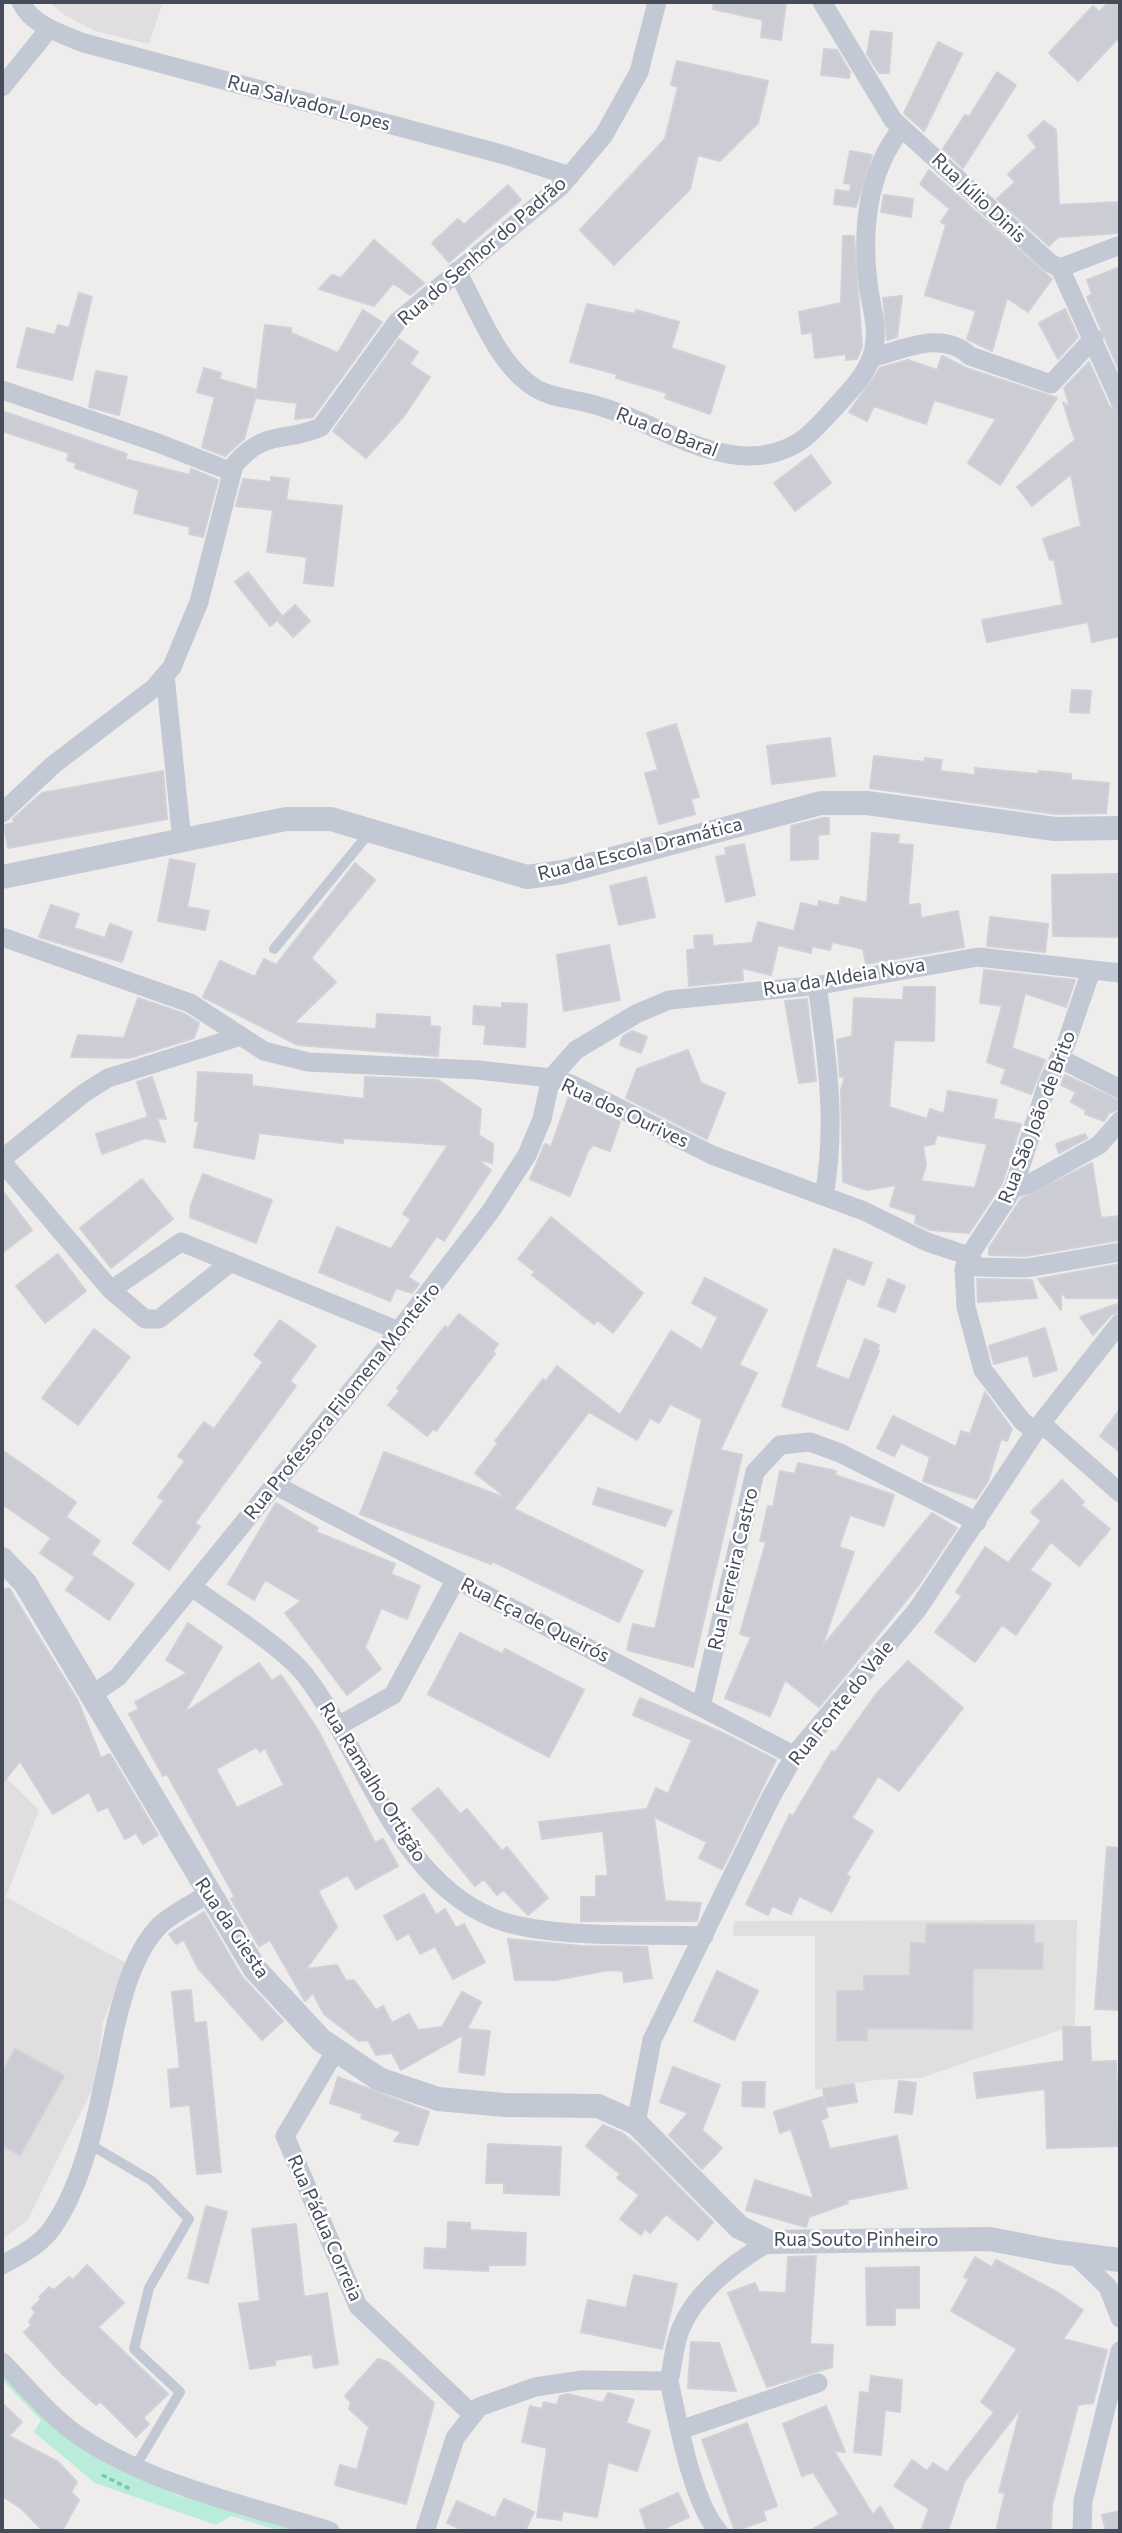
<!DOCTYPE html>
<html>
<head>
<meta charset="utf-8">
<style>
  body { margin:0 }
  #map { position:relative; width:1122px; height:2533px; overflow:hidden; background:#efedec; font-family:Commissioner,sans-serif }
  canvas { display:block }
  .frame { position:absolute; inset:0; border:4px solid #454b59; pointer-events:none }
</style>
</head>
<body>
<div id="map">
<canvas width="1122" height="2533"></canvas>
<div class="frame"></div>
</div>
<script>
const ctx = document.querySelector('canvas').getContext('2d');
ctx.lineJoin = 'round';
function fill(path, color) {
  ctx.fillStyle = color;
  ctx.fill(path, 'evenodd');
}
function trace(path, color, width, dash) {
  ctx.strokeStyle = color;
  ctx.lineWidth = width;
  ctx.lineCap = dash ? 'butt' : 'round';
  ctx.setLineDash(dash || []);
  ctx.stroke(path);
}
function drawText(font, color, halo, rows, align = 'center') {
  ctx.font = font + ' Commissioner,sans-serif';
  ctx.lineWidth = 5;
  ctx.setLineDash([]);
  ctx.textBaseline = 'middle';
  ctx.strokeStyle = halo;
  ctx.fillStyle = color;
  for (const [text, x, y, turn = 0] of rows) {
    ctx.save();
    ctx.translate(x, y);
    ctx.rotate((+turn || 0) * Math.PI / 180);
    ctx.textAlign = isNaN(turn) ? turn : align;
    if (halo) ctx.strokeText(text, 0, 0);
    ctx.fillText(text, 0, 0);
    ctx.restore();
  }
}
fill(new Path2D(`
  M49 2H163L149 44 95 31 63 14Z
  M2 1774 39 1810 6 1897 126 1963 103 2022 95 2084 27 2221 2 2239Z
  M1077 1920 1075 2025 921 2078 875 2080 815 2090V1936H733L734 1921Z`), '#e0dede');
fill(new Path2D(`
  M2 2361 103 2460 181 2497 215 2491 340 2531H280L231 2516 216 2525 95 2483 34 2432 41 2420 2 2380Z`), '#baedd9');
const building = new Path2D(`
  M714 2H786L781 40 761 37 763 20 713 9Z
  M1109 2H1120V36L1078 81 1049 53 1093 6 1099 12Z
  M871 31 892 33 889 73H879L867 54Z
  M938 42 962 54 924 131 904 113Z
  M824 49 837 50 850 72 849 78 821 75Z
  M677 61 768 81 758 123 720 161 698 155 690 189 614 265 580 230 665 139 678 87 671 85Z
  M997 72 1016 85 963 168 943 149 965 115 969 117Z
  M1044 121 1056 130 1059 205 1120 202V233L1058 237 1049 246 997 199 1015 182 1008 174 1037 147 1028 136Z
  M850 151 872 155 856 207 834 204 836 190 850 192 851 184 844 183Z
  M929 170 1052 279 1028 312 1007 298 992 351 967 339 976 311 925 295 946 225 941 222 950 209 920 184Z
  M508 185 521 200 449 262 432 243 458 219 464 225Z
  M884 195 913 199 911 217 881 212Z
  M843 236H854L862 346 857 359 846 360V354L815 358 812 332 802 334 799 312 841 303Z
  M374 240 424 283 421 286 410 295 393 283 374 306 319 289 332 275 341 278Z
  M1120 267V372L1087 297 1092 294 1087 280Z
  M79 293 92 297 72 380 17 367 27 328 55 335 58 325 69 328Z
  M902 296 897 337 887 340 883 298Z
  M587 304 635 314 636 310 679 322 671 348 725 366 710 414 665 398 667 393 616 378 617 374 570 362Z
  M1065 309 1078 337 1058 359 1039 323Z
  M363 310 382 322 313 417 295 419 297 403 256 398 257 392 244 439 225 456 202 447 215 397 197 392 204 368 221 373 219 379 257 390 265 325 291 328V333L338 353Z
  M399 339 418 352 410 364 430 377 404 416 366 458 333 431Z
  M942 356 966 368 1057 398 1000 485 968 463 996 419 934 400 926 424 874 406 867 421 849 412 880 368 908 360 937 370Z
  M1089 362 1109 406 1120 413V636L1092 642 1088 622 987 642 982 620 1063 605 1054 559 1050 560 1043 539 1081 526 1071 474 1032 506 1017 487 1075 440 1063 402 1070 407 1064 388Z
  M96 371 127 377 119 415 89 407Z
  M2 411 127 454 125 459 190 475 191 469 218 480 203 537 189 534 190 527 134 513 139 490 75 468 76 463 67 460 69 453 2 431Z
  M811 455 831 483 795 511 774 483Z
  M271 477 289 479 286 500 342 506 333 586 304 583 307 557 267 552 273 510 236 506 243 479 271 482Z
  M248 572 282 616 270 626 235 582Z
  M295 605 310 621 293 637 278 621Z
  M1072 690 1091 691 1089 713 1070 712Z
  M676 724 699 797 691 799 695 814 659 824 645 773 658 770 647 733Z
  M830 738 835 776 772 784 767 746Z
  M874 756 925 762V758L942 760 940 771 975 775V768L1038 774 1039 771 1071 774V780L1109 783 1106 813 1056 814 870 788Z
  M163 771 167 819 8 848 4 825 14 823 13 819 42 793Z
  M823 818H829V834L818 835V859L791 860V826Z
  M872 833 899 835 898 844 913 845 908 905 920 904 921 918 958 911 964 947 866 964 863 949 832 942 830 950 812 946 811 953 778 945 771 975 742 968 743 980 689 986 687 950 695 949 694 936 712 935 713 946 752 943 758 922 794 931 801 903 818 907 819 901 839 906 841 897 867 903Z
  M744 844 755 895 726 902 716 857 726 855 725 848Z
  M170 859 195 864 187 907 209 911 205 930 158 921Z
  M355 863 375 880 311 958 336 982 294 1023 376 1029 377 1014 430 1017V1026L440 1027 438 1056 298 1045 203 997 220 961 255 977 264 959 276 965Z
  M1120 874V937L1053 936 1052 875Z
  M646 877 655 917 619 925 610 886Z
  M51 905 79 914 74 928 105 938 110 924 132 932 122 962 39 937Z
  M990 917 1048 924 1045 952 987 946Z
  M609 945 620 1000 564 1011 557 955Z
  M984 970 1075 980 1066 1007 1025 993 1012 1048 1045 1060 1031 1094 1001 1083 1006 1069 987 1062 1002 1006 980 1003Z
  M904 987H935L934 1041 894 1040 889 1107 927 1119 930 1109 944 1114 948 1091 997 1100 993 1119 1021 1124 1002 1184 969 1233 930 1230 915 1223 916 1215 890 1206 896 1185 867 1190 843 1182 841 1090 845 1076 840 1077 837 1040 852 1036 854 998 903 1000ZM937 1135 987 1144 975 1188 921 1181 926 1165 923 1146 934 1144Z
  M138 998 185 1014 199 1023 194 1038 129 1058 71 1057 78 1035 124 1038Z
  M807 999 816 1081 799 1083 785 1001Z
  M502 1003 527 1004 525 1047 484 1044 486 1025 473 1024 474 1006 502 1008Z
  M632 1031 647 1037 641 1053 620 1045 623 1036Z
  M688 1050 701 1083 725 1093 707 1139 626 1098 637 1069Z
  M198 1072 252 1075V1086L364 1099 365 1077 438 1080 481 1109 479 1135 493 1144 492 1163 476 1159 491 1170 444 1241 437 1236 408 1277 419 1284 412 1293 396 1288 390 1301 319 1272 337 1227 391 1249 411 1219 403 1214 448 1145 343 1138V1143L259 1133 254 1159 194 1147 199 1121H195Z
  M1065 1075 1120 1101V1109L1109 1113 1104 1121 1085 1114 1086 1110 1071 1102 1076 1092 1061 1085Z
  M152 1077 166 1119 157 1118 165 1142 145 1138 102 1154 96 1134 148 1117 137 1082Z
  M569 1096 620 1122 610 1151 593 1145 588 1151 570 1196 530 1179 545 1144 551 1147Z
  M1085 1134 1087 1138 1059 1153 1056 1144Z
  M1092 1163 1101 1218 1120 1216V1240L1026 1256 989 1255V1248L1021 1199Z
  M203 1174 272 1200 256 1243 190 1217 191 1205Z
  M142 1179 173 1219 111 1268 80 1228Z
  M2 1190 32 1230 2 1253Z
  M551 1217 643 1293 613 1333 597 1320 594 1324 532 1275 535 1272 518 1259Z
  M834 1249 872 1263 864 1285 847 1278 815 1367 849 1380 865 1339 879 1345 877 1350 879 1351 848 1430 782 1406Z
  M58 1254 86 1291 45 1323 16 1286Z
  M1120 1264V1298H1066L1061 1291V1310L1038 1279Z
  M705 1278 767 1310 739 1365 757 1373 720 1450 742 1455 693 1667 627 1650 633 1624 655 1629 702 1419 670 1404 659 1423 650 1418 637 1440 589 1412 514 1509 643 1571 619 1622 492 1561 491 1564 360 1514 384 1452 508 1499 475 1473 498 1443 495 1441 543 1379 546 1381 557 1366 620 1415 671 1331 702 1350 718 1317 692 1303Z
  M888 1279 905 1286 895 1312 878 1306Z
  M977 1279 1032 1280 1037 1298 978 1302Z
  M1120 1303V1311L1111 1315 1093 1335 1080 1317Z
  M459 1314 498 1344 493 1351 495 1354 436 1431 433 1429 427 1436 388 1405 400 1391 397 1388 445 1326 448 1328Z
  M280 1320 316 1346 290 1381 296 1386 195 1523 200 1527 169 1570 133 1543 164 1501 158 1497 185 1461 178 1456 204 1422 214 1429 263 1362 254 1355Z
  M1045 1328 1057 1370 1034 1377 1028 1355 994 1364 989 1346Z
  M94 1329 130 1357 78 1425 42 1398Z
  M985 1392 1012 1429 1007 1441 1001 1439 988 1481 976 1499 923 1481 930 1457 901 1443 894 1456 877 1448 893 1416 956 1447 961 1431 970 1434Z
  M1120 1409V1452L1100 1436Z
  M2 1450 76 1502 66 1517 100 1541 91 1554 134 1584 109 1620 66 1590 75 1577 40 1553 51 1538 2 1504Z
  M798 1463 836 1471 835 1475 894 1495 884 1526 850 1515 839 1547 854 1552 822 1647 932 1513 957 1528 918 1586 819 1707 785 1680 770 1716 725 1698 751 1637 740 1634 766 1542 760 1541 768 1506 773 1507 780 1471 795 1474Z
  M1062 1480 1084 1502 1081 1505 1110 1529 1079 1566 1051 1542 1030 1570 1051 1584 1016 1635 1002 1625 975 1662 935 1632 962 1596 956 1592 985 1547 1008 1563 1041 1521 1031 1512Z
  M598 1488 672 1511 665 1526 593 1504Z
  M276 1503 318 1528 316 1532 395 1564 391 1574 420 1586 407 1619 381 1608 365 1647 381 1669 347 1695 285 1613 301 1601 265 1580 254 1600 228 1584Z
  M9 1588 78 1701 101 1758 110 1754 158 1835 143 1844 136 1833 125 1839 108 1807 98 1811 89 1792 53 1814 20 1761 2 1784V1590Z
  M188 1623 222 1647 184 1713 259 1663 272 1681 281 1675 318 1730 375 1843 383 1839 398 1866 356 1889 348 1875 318 1891 337 1927 306 1969 337 1965 346 1981 354 1980 376 2010 383 2006 392 2023 409 2014 418 2030 442 2027 462 1992 481 2002 467 2029 490 2031 484 2075 459 2072 463 2035 401 2070 392 2053 376 2055 368 2040 359 2041 324 2014 313 1993 305 2001 270 1940 259 1946 231 1899 235 1897 167 1774 163 1776 129 1714 139 1709 135 1702 187 1673 166 1660ZM256 1747 260 1752 265 1748 284 1785 237 1808 216 1769Z
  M460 1633 502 1654 505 1649 584 1690 549 1757 428 1694Z
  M908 1661 963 1708 899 1791 878 1776 852 1818 873 1831 846 1875 850 1877 832 1912 799 1896 791 1914 772 1906 768 1915 746 1904 790 1814 793 1816 832 1751 835 1752 877 1693Z
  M640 1698 721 1732 776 1760 722 1869 699 1858 707 1842 654 1817 665 1901 701 1903 697 1921H581V1897H596V1876H608L603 1831 542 1839 539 1822 647 1809 656 1788 668 1794 692 1740 633 1715Z
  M438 1788 460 1814 467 1809 502 1851 507 1847 548 1898 528 1915 504 1890 497 1895 484 1879 475 1886 412 1809Z
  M1107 1847 1120 1848V2010L1095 2009Z
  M424 1894 436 1915 445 1909 456 1928 464 1924 485 1962 453 1979 435 1946 420 1954 409 1933 397 1940 384 1916Z
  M204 1912 242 1977 283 2021 262 2040 198 1968 184 1940 176 1944 169 1934Z
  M927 1924 1034 1925V1943H1043L1042 1969 973 1968 972 2029 867 2028V2040H837V1991H864V1976H910L911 1943 926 1944Z
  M508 1939 581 1946 647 1947 652 1978 624 1982 623 1971 609 1970 556 1980H515Z
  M717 1971 758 1991 734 2040 694 2021Z
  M191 1990 194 2023 206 2022 221 2172 197 2174 190 2105 171 2107 168 2070 180 2068 172 1992Z
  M1063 2027H1090L1091 2062 1116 2061 1119 2146 1047 2148 1045 2089 977 2098 974 2073 1064 2061Z
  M15 2049 64 2076 20 2155 2 2145V2073Z
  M673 2067 720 2085 702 2130 722 2148 702 2169 669 2135 688 2113 660 2102Z
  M338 2077 429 2112 418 2145 394 2141 401 2132 361 2118 363 2114 330 2103Z
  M899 2081 916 2083 912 2114 895 2112Z
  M743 2082H765L764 2107 742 2106Z
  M854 2084 857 2102 826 2107 823 2089Z
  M822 2097 828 2117 821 2120 830 2149 897 2136 907 2188 847 2200 848 2203 809 2217 806 2227 746 2210 755 2180 814 2199 791 2129 780 2133 774 2112Z
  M603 2125 622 2133 638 2146 713 2222 698 2240 666 2214 650 2233 645 2229 641 2235 620 2219 639 2195 617 2178 620 2174 586 2146Z
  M488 2144 561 2147 559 2195 504 2193V2183H486Z
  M206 2206 227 2212 208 2283 188 2278Z
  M448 2222 470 2223V2230L526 2233 525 2265H489L488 2271 424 2268 425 2248 447 2249Z
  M296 2224 304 2297 327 2293 338 2364 314 2368 312 2354 275 2360V2365L250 2369 239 2304 260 2301 252 2229Z
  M816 2256 810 2344 833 2345 832 2367 767 2387 728 2293 755 2283 759 2292 786 2293 788 2257Z
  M975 2257 992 2267 996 2260 1057 2292 1083 2310 1063 2339 1107 2350 1093 2403 1078 2405 1052 2505 1051 2531H996L1005 2493 999 2492 1021 2408 964 2482 948 2531H921L929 2509 894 2486 912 2460 927 2471 933 2463 947 2472 994 2412 981 2402 1017 2349 951 2311 969 2279 964 2277Z
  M87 2265 124 2303 98 2327 168 2394 143 2418 149 2424 136 2437 101 2402 96 2405 62 2374 24 2332 32 2325 29 2322 35 2312 32 2308 41 2299 39 2297 49 2287 54 2290 69 2277 73 2280Z
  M919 2267V2308H895V2325H867L866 2268Z
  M634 2275 677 2284 662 2349 581 2332 588 2300 626 2308Z
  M691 2342 719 2343 736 2391 688 2388Z
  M378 2359 388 2362 434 2403 406 2504 335 2485 340 2465 357 2470 369 2427 349 2409 351 2402 345 2396Z
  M871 2376 902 2380 900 2412 885 2410 881 2455 854 2452 860 2392 869 2393Z
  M608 2393 634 2400 626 2423 650 2431 637 2471 608 2462 597 2517 563 2511 561 2520 537 2517 547 2448 522 2442 530 2406 542 2409 544 2402 557 2405 560 2396 568 2394 603 2403Z
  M2 2403 22 2422 9 2436 58 2462 77 2482 71 2492 79 2500 62 2531H43L22 2509 2 2496Z
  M826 2406 845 2452 834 2451 873 2515 880 2506 895 2531H809L839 2514 813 2472 802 2476 783 2424Z
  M747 2423 777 2506 763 2511 766 2520 735 2531 702 2440Z
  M678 2493 689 2517 659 2531H647L640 2510Z
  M504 2499 534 2512 525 2531H465L447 2523 457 2501 495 2518Z
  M1120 2511V2531H1106L1102 2515Z`);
fill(building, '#cccdd4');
trace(building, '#d0d1d8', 2);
trace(new Path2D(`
  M102 2475 130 2489`), '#72cbb2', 3.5, [5, 3.5]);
trace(new Path2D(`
  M274 949 370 832
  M89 2144 152 2181 189 2219 149 2288 134 2349 180 2392 135 2467`), '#c2c8d4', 10);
trace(new Path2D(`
  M21 2C31 25 62 34 84 43L505 155 570 176
  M822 2 893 120 1050 263 1060 268 1120 401
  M2 87 49 29
  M1060 268 1120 245
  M457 271C477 307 495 358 528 383 545 397 567 398 588 403 612 409 635 419 657 429 702 449 753 471 799 442 813 433 826 417 837 405 852 389 870 370 874 348 878 327 872 310 869 290 861 234 866 173 902 128
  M871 358C903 350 942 329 970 356L1051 384 1094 338
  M2 390 158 443 232 472
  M165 675 182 841
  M2 813 53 765 154 688 172 667 199 602 234 465C268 427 283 444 321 427L397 322 560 187 604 135 639 72 657 2
  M2 937 190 1003 264 1051 308 1062 478 1070 551 1078 571 1084 712 1155 864 1211 927 1242 969 1256 977 1267 1027 1268 1120 1252
  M817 985C827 1057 837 1124 824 1196
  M1059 1058 1120 1089
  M2 1159 84 1093 108 1078 241 1036
  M2 1162 111 1290 181 1242 399 1331
  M1013 1189 1029 1184 1099 1145 1120 1121
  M111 1290 145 1319H159L231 1262
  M1041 1423 1120 1493
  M1036 1432 1022 1421 983 1370 966 1307 964 1269 969 1256 1013 1189 1047 1085 1067 1041 1091 971
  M275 1485 795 1756
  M192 1587C222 1609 283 1647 305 1675 365 1753 394 1876 493 1918 542 1939 648 1934 704 1936
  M90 1696 118 1677 377 1359 490 1212 527 1155 542 1119 551 1078 576 1050 636 1014 669 1000 820 985 978 957 1120 973
  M701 1707 755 1472 780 1445 810 1442 840 1453 977 1522
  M338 1726 393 1695 456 1579
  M336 2050 285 2136 358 2306 473 2415
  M636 2123 652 2040 771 1797 796 1753 917 1610 1041 1423 1120 1323
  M1074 2254 1108 2287 1120 2318
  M2 2265C20 2255 41 2245 53 2227 90 2173 102 2087 116 2023 124 1991 135 1951 159 1926 173 1913 192 1904 208 1894
  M2 2362C26 2386 51 2417 79 2436 153 2486 247 2505 330 2531
  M669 2381C678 2422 692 2501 718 2531
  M680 2430 818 2383
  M425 2531 455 2438 479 2407 535 2387 582 2380 669 2381C673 2365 674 2343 681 2328 697 2290 735 2262 769 2242
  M1082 2531 1083 2501 1120 2351`), '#c2c8d4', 19);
trace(new Path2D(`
  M2 877 286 819H331L527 877 563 872 821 803H867L1055 829 1120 828
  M2 1559 25 1583 255 1969 321 2040 379 2079 438 2099 505 2105 598 2106 636 2123 739 2227 769 2242 990 2239 1057 2252 1120 2260`), '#c2c8d4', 24);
drawText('19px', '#454b59', '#fff', [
  ["Rua Salvador Lopes",309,103,15],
  ["Rua Júlio Dinis",979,198,43],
  ["Rua do Senhor do Padrão",482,251,-41],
  ["Rua do Baral",667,432,21],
  ["Rua da Escola Dramática",640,849,-14],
  ["Rua da Aldeia Nova",844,977,-9],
  ["Rua dos Ourives",625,1113,25],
  ["Rua São João de Brito",1037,1117,-69],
  ["Rua Professora Filomena Monteiro",342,1401,-51],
  ["Rua Ferreira Castro",733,1569,-77],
  ["Rua Eça de Queirós",535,1620,27],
  ["Rua Fonte do Vale",841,1703,-51],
  ["Rua Ramalho Ortigão",373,1782,58],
  ["Rua da Giesta",232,1928,56],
  ["Rua Pádua Correia",325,2228,66],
  ["Rua Souto Pinheiro",856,2240]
]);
</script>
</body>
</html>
